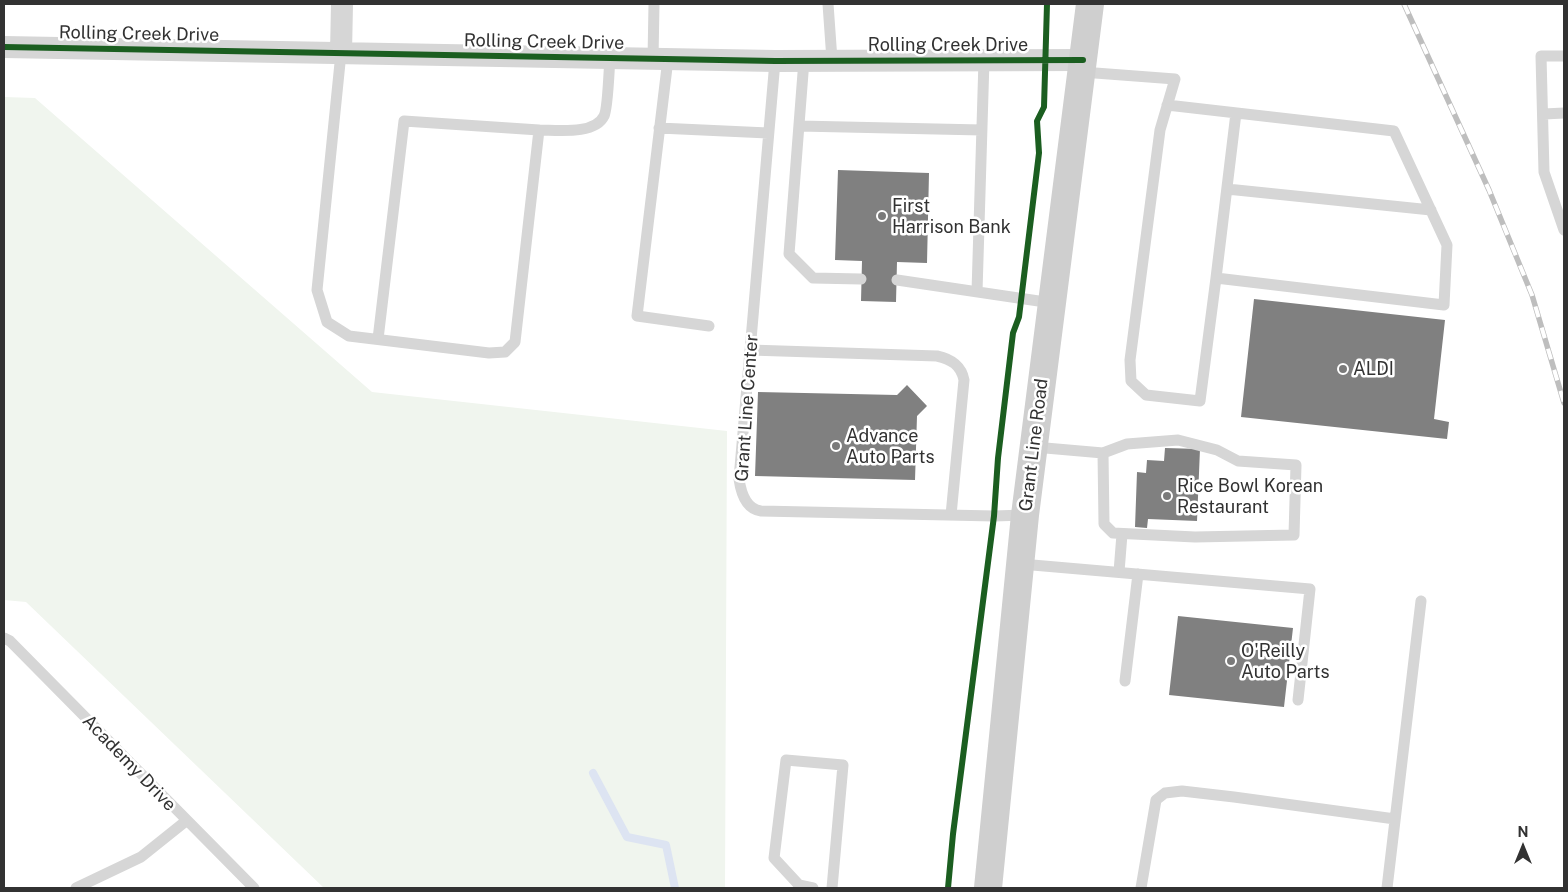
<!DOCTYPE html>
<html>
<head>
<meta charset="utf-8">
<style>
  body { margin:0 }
  #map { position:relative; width:1568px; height:892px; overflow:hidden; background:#fff; font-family:"Public Sans",sans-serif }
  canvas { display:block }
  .frame { position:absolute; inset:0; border:5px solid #323232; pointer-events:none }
  .north { position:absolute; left:1498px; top:822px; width:50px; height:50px; -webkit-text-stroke:4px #fff; paint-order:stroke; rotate:0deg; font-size:14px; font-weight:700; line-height:20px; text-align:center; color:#323232 }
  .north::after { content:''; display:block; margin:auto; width:18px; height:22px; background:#323232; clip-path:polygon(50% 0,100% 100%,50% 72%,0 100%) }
</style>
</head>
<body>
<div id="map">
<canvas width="1568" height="892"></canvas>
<div class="frame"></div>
<div class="north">N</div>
</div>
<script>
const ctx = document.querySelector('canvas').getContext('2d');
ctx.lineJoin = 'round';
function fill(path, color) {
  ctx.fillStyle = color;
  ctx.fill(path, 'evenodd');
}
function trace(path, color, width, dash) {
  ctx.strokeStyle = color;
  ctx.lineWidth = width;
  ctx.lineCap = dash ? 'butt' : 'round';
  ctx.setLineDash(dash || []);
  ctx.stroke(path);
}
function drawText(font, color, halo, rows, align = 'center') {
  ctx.font = font + ' "Public Sans",sans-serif';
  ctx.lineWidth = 5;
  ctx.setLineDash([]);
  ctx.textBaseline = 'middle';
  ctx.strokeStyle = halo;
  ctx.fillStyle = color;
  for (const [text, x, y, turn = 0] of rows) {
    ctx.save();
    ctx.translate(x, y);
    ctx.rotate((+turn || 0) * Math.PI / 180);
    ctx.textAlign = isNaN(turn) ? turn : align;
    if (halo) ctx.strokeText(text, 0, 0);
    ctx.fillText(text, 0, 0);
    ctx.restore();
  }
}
fill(new Path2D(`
  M4 97 35 98 372 392 727 431 725 888H324L26 602 4 600Z`), '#f0f5ee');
trace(new Path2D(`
  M593 773 627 837 666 845 675 888`), '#dde4f2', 8);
fill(new Path2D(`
  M838 170 929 173 927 263 897 262 896 302 861 301 862 261 835 260Z
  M1254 299 1445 320 1434 419 1449 422 1447 439 1241 417Z
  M907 385 927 406 917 416 915 480 755 476 758 392 897 395Z
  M1165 448 1200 449 1197 521 1148 519 1147 528 1135 527 1137 472 1146 473 1147 460 1164 461Z
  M1178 616 1293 628 1284 707 1169 695Z`), '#808080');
trace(new Path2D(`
  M828 4 832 60
  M341 53 317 290 327 322 349 336 489 353 505 352 515 342 539 130C557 130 595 135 604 116 608 109 609 68 610 58
  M1564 56H1541L1544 172 1564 230
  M653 59 654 4
  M668 59 637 316 709 326
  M804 60 789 254 813 278 861 279
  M775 61 739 479C741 493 746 509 761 511L994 516 1025 515
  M1082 72 1175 79 1160 130 1130 360 1131 381 1146 395 1200 401 1216 278 1444 305 1447 245 1394 131 1167 105
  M1544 114 1564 113
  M799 126 982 130
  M659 128 768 133
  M1227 189 1431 210
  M1216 278 1236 113
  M897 280 1052 303
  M977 292 984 60
  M378 339 404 121 539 130
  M750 350 937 356C951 359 961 365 964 380L951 515
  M1034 447 1103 453 1127 444 1178 440 1217 450 1238 461 1296 465 1294 535 1195 537 1113 533 1104 524 1103 453
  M1021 564 1310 589 1298 700
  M1119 572 1122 534
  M4 638 10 641 254 888
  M1125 681 1138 574
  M76 888 141 857 186 821
  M813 888 799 885 774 858 786 760 843 765 832 888
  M1141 888 1156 800 1165 793 1182 791 1234 797 1395 819
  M1387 888 1421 601`), '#d6d6d6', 11);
trace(new Path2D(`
  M4 47 775 61 1083 60
  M341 53 342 4`), '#d6d6d6', 22);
trace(new Path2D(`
  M988 888 1025 515 1090 4`), '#cfcfcf', 28);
const rail = new Path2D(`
  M1404 4 1489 190 1532 295 1564 403`);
trace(rail, '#bebebe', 5.5);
trace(rail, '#fff', 4, [11]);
trace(new Path2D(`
  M4 47 775 61 1083 60
  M948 888 953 834 994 516 998 458 1013 333 1019 317 1039 153 1037 121 1044 107 1047 4`), '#1b5e20', 6);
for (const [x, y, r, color] of [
  [882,216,5,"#7a7a7a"],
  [1343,369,5,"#7a7a7a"],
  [836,446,5,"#7a7a7a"],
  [1167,496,5,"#7a7a7a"],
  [1231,661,5,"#7a7a7a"]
]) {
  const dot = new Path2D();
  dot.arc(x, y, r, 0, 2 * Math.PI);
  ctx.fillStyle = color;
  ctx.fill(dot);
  trace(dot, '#fff', 2);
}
drawText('18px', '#323232', '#fff', [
  ["Rolling Creek Drive",139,34,1],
  ["Rolling Creek Drive",544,42,1],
  ["Rolling Creek Drive",948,45],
  ["Grant Line Center",747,408,-86],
  ["Grant Line Road",1034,445,-83],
  ["Academy Drive",129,763,46]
]);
drawText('18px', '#323232', '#fff', [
  ["First",892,206],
  ["Harrison Bank",892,227],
  ["ALDI",1353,369],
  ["Advance",846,436],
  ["Auto Parts",846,457],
  ["Rice Bowl Korean",1177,486],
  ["Restaurant",1177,507],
  ["O'Reilly",1241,651],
  ["Auto Parts",1241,672]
], 'left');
</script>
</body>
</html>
